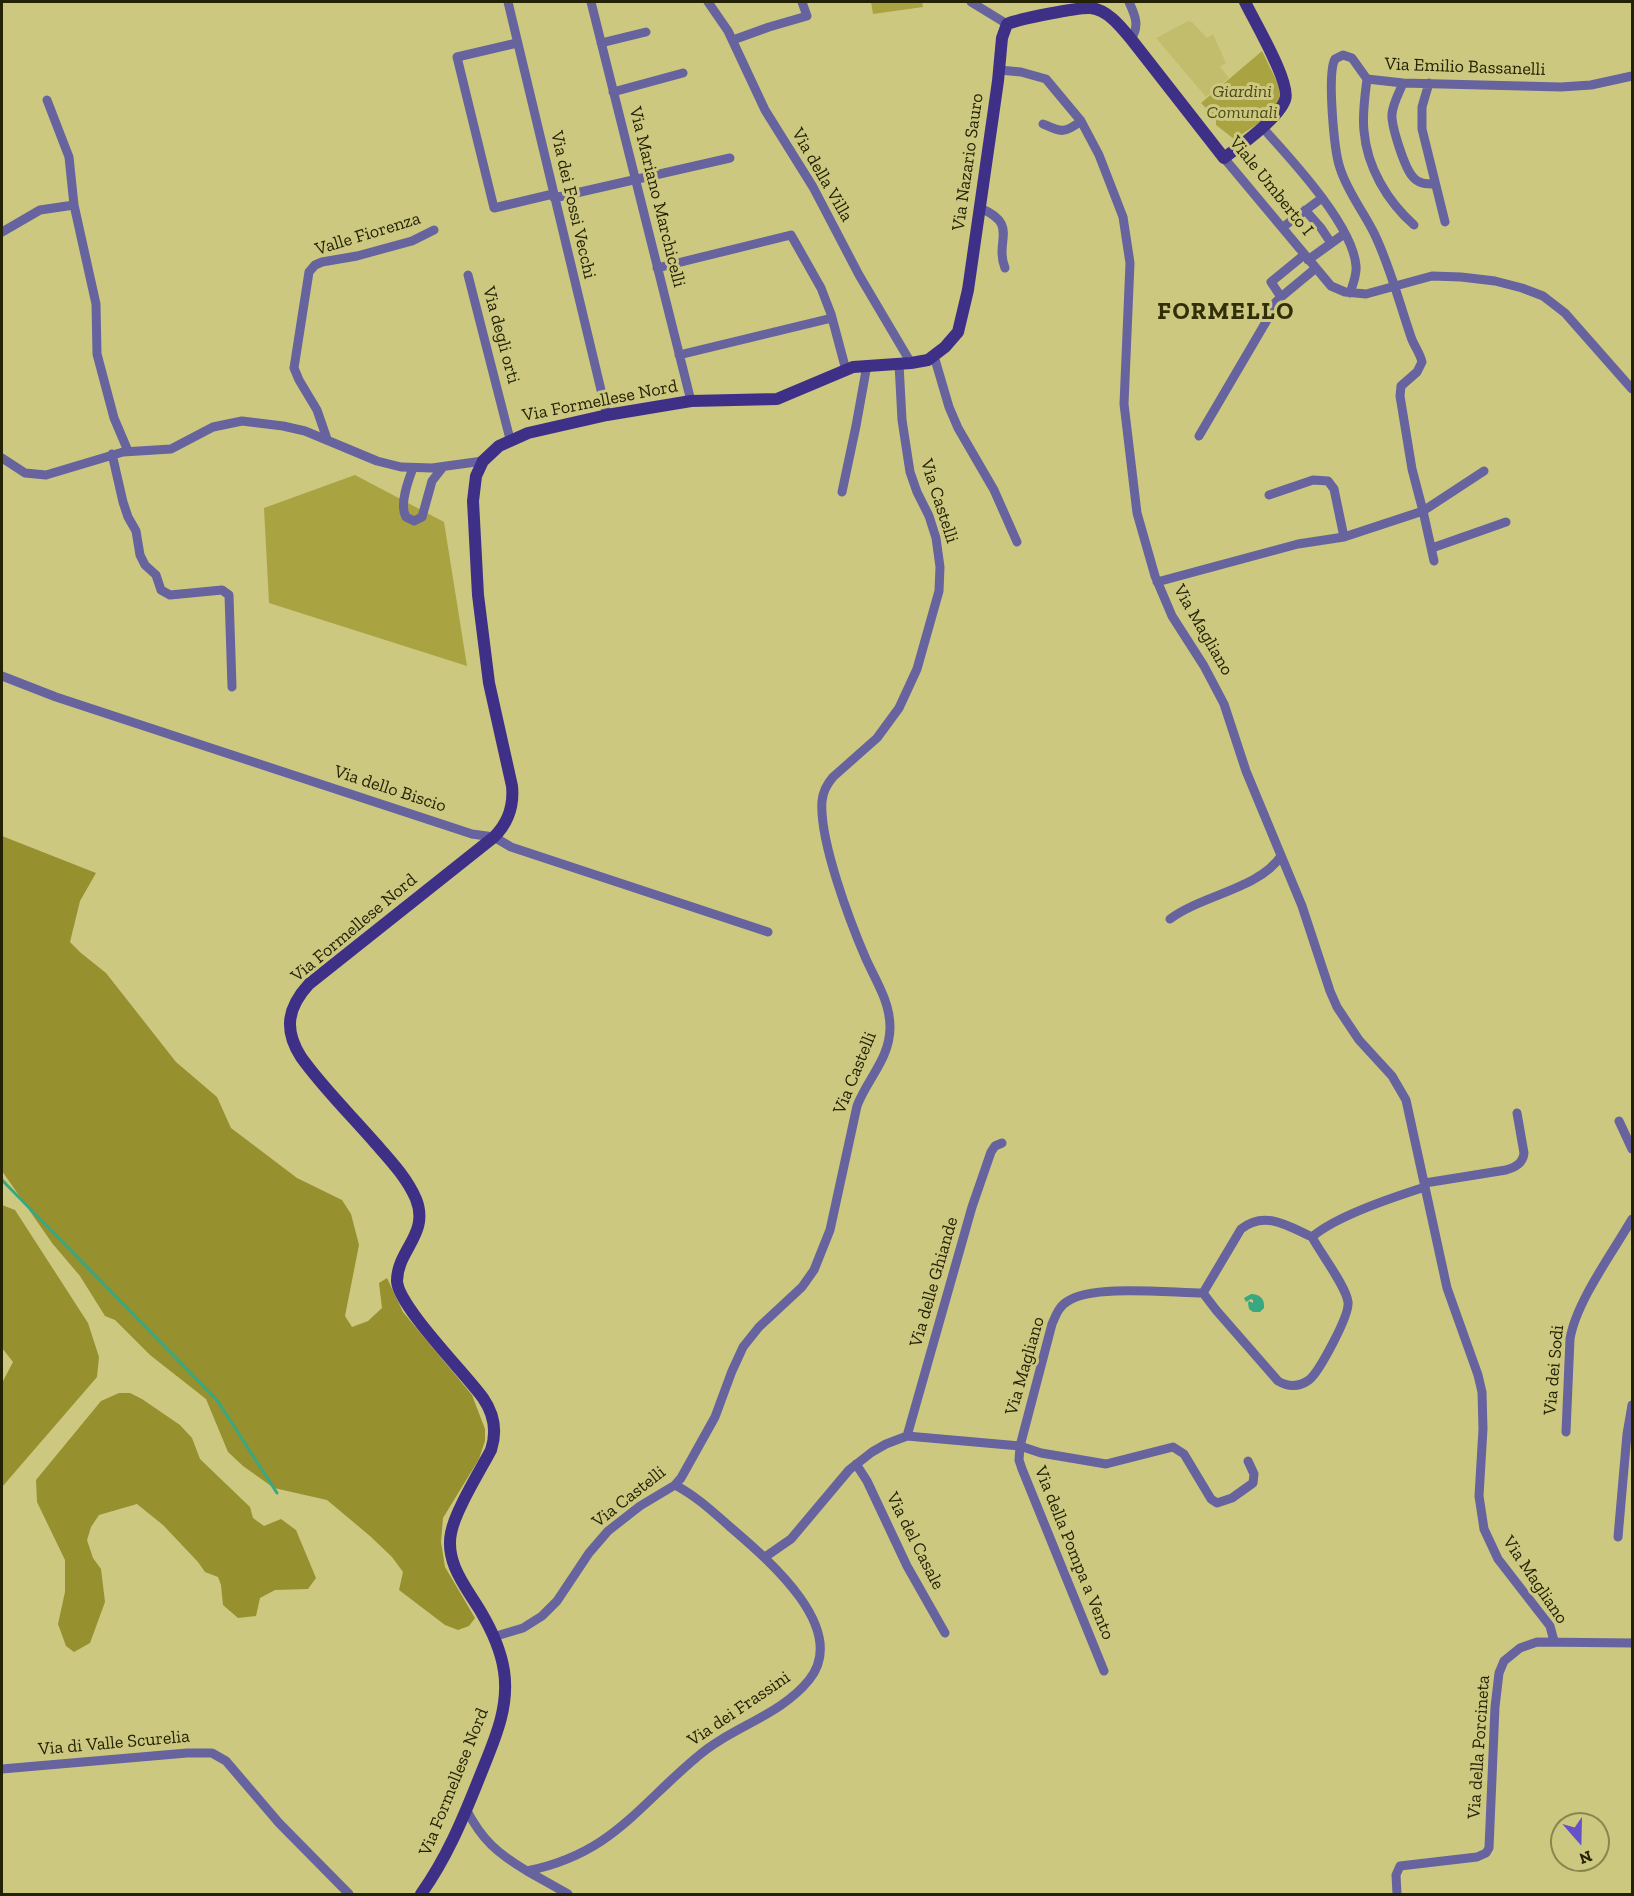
<!DOCTYPE html>
<html>
<head>
<meta charset="utf-8">
<style>
  body { margin:0 }
  #map { position:relative; width:1634px; height:1896px; overflow:hidden; background:#ccc880; font-family:"Zilla Slab",serif }
  canvas { display:block }
  .frame { position:absolute; inset:0; border:3px solid #242204; pointer-events:none }
  .north { position:absolute; left:1550px; top:1812px; width:60px; height:60px; box-sizing:border-box; background:#ccc880; border:2px solid #89864e; border-radius:50%; rotate:160deg; font-size:16px; font-weight:700; line-height:24px; text-align:center; color:#242204 }
  .north::after { content:''; display:block; margin:auto; width:21px; height:27px; background:#6551ca; clip-path:polygon(50% 0,100% 100%,50% 72%,0 100%) }
</style>
</head>
<body>
<div id="map">
<canvas width="1634" height="1896"></canvas>
<div class="frame"></div>
<div class="north">N</div>
</div>
<script>
const ctx = document.querySelector('canvas').getContext('2d');
ctx.lineJoin = 'round';
function fill(path, color) {
  ctx.fillStyle = color;
  ctx.fill(path, 'evenodd');
}
function trace(path, color, width, dash) {
  ctx.strokeStyle = color;
  ctx.lineWidth = width;
  ctx.lineCap = dash ? 'butt' : 'round';
  ctx.setLineDash(dash || []);
  ctx.stroke(path);
}
function drawText(font, color, halo, rows, align = 'center') {
  ctx.font = font + ' "Zilla Slab",serif';
  ctx.lineWidth = 6;
  ctx.setLineDash([]);
  ctx.textBaseline = 'middle';
  ctx.strokeStyle = halo;
  ctx.fillStyle = color;
  for (const [text, x, y, turn = 0] of rows) {
    ctx.save();
    ctx.translate(x, y);
    ctx.rotate((+turn || 0) * Math.PI / 180);
    ctx.textAlign = isNaN(turn) ? turn : align;
    if (halo) ctx.strokeText(text, 0, 0);
    ctx.fillText(text, 0, 0);
    ctx.restore();
  }
}
fill(new Path2D(`
  M1188 21 1192 22 1207 38 1213 34 1226 63 1220 67 1229 78 1206 97 1156 38Z`), '#c2bd6c');
fill(new Path2D(`
  M871 2H922L923 7 873 14Z
  M1262 51 1279 86 1280 100 1264 120 1234 139 1216 125V118L1201 103Z
  M355 475 444 522 467 666 269 603 264 508Z`), '#a9a342');
fill(new Path2D(`
  M2 836 96 873 80 901 70 942 81 953 106 973 176 1062 217 1097 231 1128 297 1178 342 1200 351 1214 359 1245 345 1316 352 1327 368 1321 382 1308 379 1283 387 1278 403 1312 472 1395 485 1429V1441L479 1459 443 1518 441 1542 445 1567 475 1618 469 1626 458 1630 445 1625 399 1590 403 1572 392 1557 370 1536 327 1500 274 1488 243 1466 228 1452 206 1399 150 1355 115 1320 105 1316 80 1276 52 1243 2 1171Z
  M2 1205 15 1210 88 1323 99 1357 97 1377 2 1487V1383L13 1362 2 1348Z
  M119 1393H130L142 1399 180 1425 192 1438 200 1459 250 1507 253 1518 264 1526 281 1519 296 1530 316 1578 308 1589 275 1590 260 1598 256 1616 238 1618 223 1605 221 1585 218 1577 205 1572 198 1562 163 1525 137 1504 99 1515 91 1527 87 1540 93 1558 101 1569 105 1602 90 1643 74 1652 66 1646 58 1624 65 1592V1560L37 1502 36 1480 101 1401Z`), '#96902f');
fill(new Path2D(`
  M1251 1294C1260 1294 1265 1299 1264 1308L1260 1312H1253L1249 1309 1248 1303 1249 1301 1253 1303V1300L1251 1299 1246 1302 1244 1298Z`), '#39a780');
trace(new Path2D(`
  M2 1180 217 1400 277 1493`), '#39a780', 3);
trace(new Path2D(`
  M508 2 607 415
  M591 2 691 401
  M708 2 728 31 765 110 813 187 859 275 911 363
  M971 2 1007 24
  M1129 2C1135 15 1140 26 1131 39
  M733 40 769 27 807 16 802 2
  M517 43 457 57 494 208 553 194
  M601 43 646 32
  M999 70 1021 72 1046 79 1081 121 1099 155 1123 217 1130 263 1124 404 1137 513 1155 576 1172 616 1204 666 1224 704 1246 771 1302 906 1330 991 1337 1007 1359 1040 1392 1076 1406 1100 1447 1288 1478 1375 1482 1392 1483 1429 1479 1496 1484 1529 1498 1559 1550 1626 1554 1641
  M1367 79C1365 96 1362 114 1364 131 1367 167 1387 201 1414 225
  M1403 83C1399 93 1393 103 1392 114 1391 126 1405 169 1413 177 1418 184 1427 184 1435 184
  M1429 83 1422 107V129L1445 222
  M613 92 683 73
  M47 100 69 157 74 205 96 304 97 354 114 418 128 451
  M1043 124C1061 132 1064 134 1081 121
  M1262 127C1290 158 1353 225 1356 266 1357 275 1353 284 1350 293
  M1224 158 1331 286 1345 292 1366 294 1432 276 1461 277 1495 281 1522 288 1543 296 1565 313 1632 389
  M554 198 730 158
  M980 208C1020 225 994 240 1005 268
  M1305 210 1321 228 1331 243
  M1283 227 1322 198
  M2 232 40 210 74 205
  M1304 255 1271 282 1281 297 1316 268
  M1308 260 1344 234
  M657 268 791 235 821 288 831 314 846 370
  M468 275 510 439
  M679 355 832 318
  M934 356 949 407 958 428 994 490 1017 542
  M1199 436 1270 315 1271 307 1281 297
  M327 439 317 410 299 380 294 368 309 272 315 265 322 262 357 256 412 241 434 230
  M112 454 123 502 128 517 136 531 140 555 145 565 156 575 161 590 170 595 222 590 229 595 232 687
  M2 458 25 473 46 475 123 452 171 449 213 427 242 421 283 426 305 431 377 461 401 467 432 468 483 461
  M413 468C408 481 399 505 406 517L414 521 422 517 432 481 443 467
  M842 492 856 426 867 365
  M1269 495 1313 480 1328 481 1334 489 1344 537 1423 511 1412 469 1400 396 1401 386 1417 372 1422 362C1420 353 1414 346 1411 337 1399 302 1390 266 1374 233 1363 211 1347 191 1340 168 1334 151 1327 73 1335 59L1343 55 1352 58 1367 79 1403 83 1561 87 1591 85 1632 76
  M1432 548 1506 522
  M1434 561 1423 511 1484 471
  M1157 582 1298 544 1344 537
  M2 676 56 697 472 834 494 837 511 847 768 932
  M1170 919C1202 895 1259 889 1281 856
  M1619 1121 1632 1149
  M1425 1183 1506 1170C1516 1167 1523 1163 1524 1153L1517 1113
  M1203 1293 1216 1310 1278 1381C1288 1387 1299 1387 1309 1380 1319 1372 1350 1315 1348 1302 1346 1286 1321 1254 1312 1237
  M1566 1432 1570 1339C1576 1302 1613 1252 1632 1219
  M907 1436 972 1207 991 1152 995 1146 1002 1143
  M856 1464 867 1481 907 1566 945 1633
  M1618 1537 1627 1434 1632 1405
  M765 1557 791 1539 849 1470 872 1452 886 1444 907 1436 1020 1446 1052 1324C1056 1315 1059 1306 1068 1301 1092 1284 1172 1293 1203 1293L1241 1229C1265 1210 1288 1226 1312 1237 1336 1216 1394 1197 1425 1187
  M493 1637 523 1628 542 1616 557 1601 589 1553 608 1531 640 1506 675 1485 681 1478 715 1417 732 1371 743 1347 759 1327 802 1287 814 1270 830 1230 857 1106C867 1079 890 1059 890 1027 890 1002 876 981 866 959 850 922 819 840 822 801 823 791 827 784 833 777L877 738 899 708 917 669 939 591 940 567 936 538 929 516 917 492 910 472 902 420 899 364
  M1104 1671 1022 1469 1019 1460 1020 1446 1041 1453 1106 1464 1173 1447 1184 1454 1211 1499 1217 1503 1232 1498 1253 1483 1254 1474 1248 1461
  M2 1769 187 1753H212L226 1761 279 1823 349 1894
  M466 1809C482 1840 497 1853 527 1871 611 1854 636 1808 697 1757 731 1727 780 1716 809 1680 851 1628 765 1557 729 1526 712 1511 696 1496 675 1485
  M527 1871 568 1894
  M1397 1894 1396 1875 1400 1866 1477 1857 1486 1853 1489 1848 1495 1707 1499 1673 1504 1661 1520 1648 1537 1642 1632 1643`), '#67639e', 9);
trace(new Path2D(`
  M421 1894C446 1859 462 1821 478 1781 492 1745 510 1710 504 1671 501 1651 491 1629 481 1612 466 1587 445 1563 451 1533 455 1511 480 1471 491 1450 497 1432 494 1414 483 1398 466 1374 398 1306 397 1281 397 1250 430 1234 416 1199 407 1178 391 1161 376 1144 351 1115 323 1088 301 1057 283 1029 288 1007 309 984L494 837C508 823 514 806 512 786L489 683 478 595 473 501 476 476 483 461 499 446 528 433 607 415 691 401 777 399 853 367 911 363 928 360 945 347 958 332 968 290 998 81 1002 38 1007 24C1019 19 1078 7 1091 8 1108 10 1121 27 1131 39L1224 158C1241 145 1278 119 1285 100 1292 84 1253 19 1245 2`), '#3f3087', 12);
drawText('18px', '#242204', '#ccc880', [
  ["Via Emilio Bassanelli",1465,67,2],
  ["Via Nazario Sauro",968,162,-82],
  ["Via della Villa",822,175,60],
  ["Viale Umberto I",1271,186,51],
  ["Via Mariano Marchicelli",657,197,76],
  ["Via dei Fossi Vecchi",573,205,77],
  ["Valle Fiorenza",368,234,-17],
  ["Via degli orti",501,335,75],
  ["Via Formellese Nord",600,401,-11],
  ["Via Castelli",939,501,72],
  ["Via Magliano",1203,630,60],
  ["Via dello Biscio",390,789,18],
  ["Via Formellese Nord",354,928,-40],
  ["Via Castelli",855,1073,-68],
  ["Via delle Ghiande",934,1282,-74],
  ["Via Magliano",1025,1366,-74],
  ["Via dei Sodi",1554,1370,-85],
  ["Via Castelli",629,1497,-38],
  ["Via del Casale",915,1541,63],
  ["Via della Pompa a Vento",1074,1553,68],
  ["Via Magliano",1535,1580,56],
  ["Via dei Frassini",739,1709,-34],
  ["Via di Valle Scurelia",114,1743,-5],
  ["Via della Porcineta",1479,1747,-86],
  ["Via Formellese Nord",454,1782,-68]
]);
drawText('italic 18px', '#4f4b19', '#ccc880', [
  ["Giardini",1242,92],
  ["Comunali",1242,113]
]);
ctx.letterSpacing = '1.5px';
drawText('bold 24px', '#322f08', '#ccc880', [
  ["FORMELLO",1226,312]
]);
ctx.letterSpacing = '0px';
</script>
</body>
</html>
